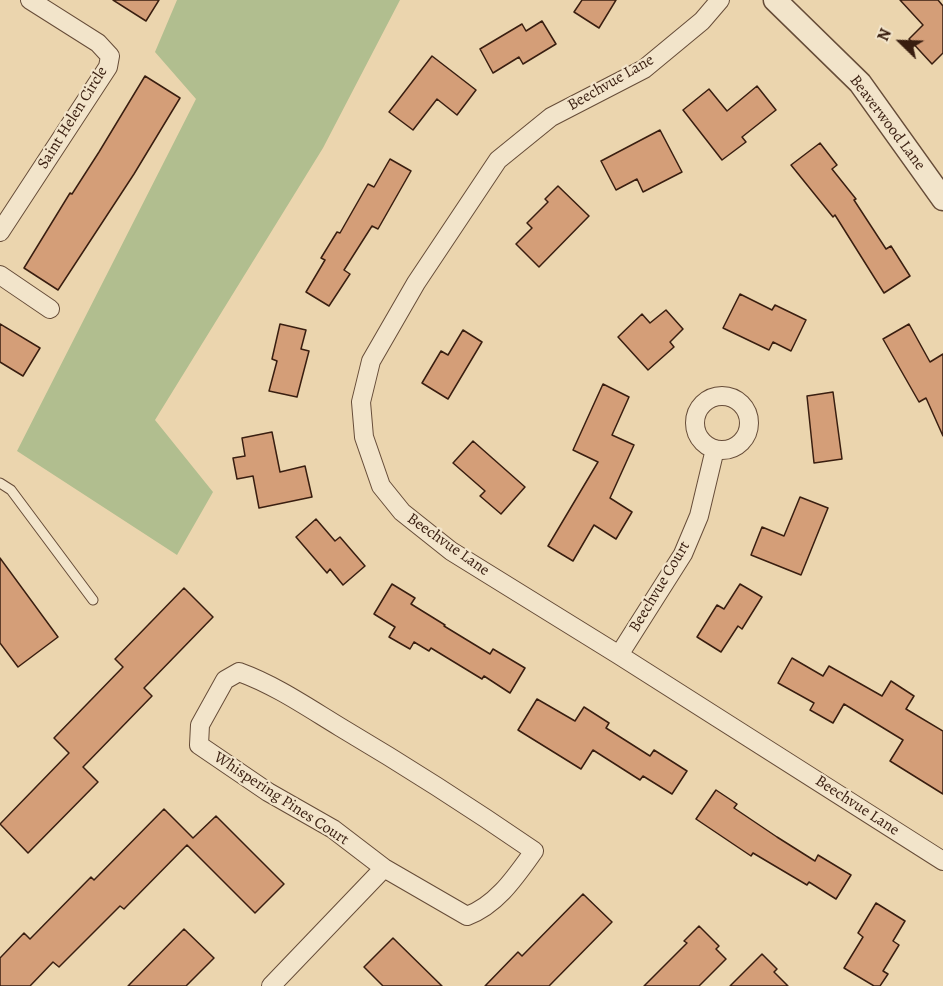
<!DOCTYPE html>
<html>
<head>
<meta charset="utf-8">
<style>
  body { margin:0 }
  #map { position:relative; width:943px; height:986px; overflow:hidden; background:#ebd5ae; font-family:Alegreya,serif }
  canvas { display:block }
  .north { position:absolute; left:871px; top:12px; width:60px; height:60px; -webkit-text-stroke:4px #f2e4ca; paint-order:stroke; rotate:293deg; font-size:16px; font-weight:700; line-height:24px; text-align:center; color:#391e10 }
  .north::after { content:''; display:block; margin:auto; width:21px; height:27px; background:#391e10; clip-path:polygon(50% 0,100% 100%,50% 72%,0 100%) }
</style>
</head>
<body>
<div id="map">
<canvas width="943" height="986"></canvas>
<div class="north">N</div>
</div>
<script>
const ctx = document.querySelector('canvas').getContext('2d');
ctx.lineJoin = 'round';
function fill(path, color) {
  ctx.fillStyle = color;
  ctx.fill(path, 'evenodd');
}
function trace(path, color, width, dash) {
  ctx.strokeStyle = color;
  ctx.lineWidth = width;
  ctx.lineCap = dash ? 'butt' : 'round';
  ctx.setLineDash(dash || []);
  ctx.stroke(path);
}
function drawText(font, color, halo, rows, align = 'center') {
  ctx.font = font + ' Alegreya,serif';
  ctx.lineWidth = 4.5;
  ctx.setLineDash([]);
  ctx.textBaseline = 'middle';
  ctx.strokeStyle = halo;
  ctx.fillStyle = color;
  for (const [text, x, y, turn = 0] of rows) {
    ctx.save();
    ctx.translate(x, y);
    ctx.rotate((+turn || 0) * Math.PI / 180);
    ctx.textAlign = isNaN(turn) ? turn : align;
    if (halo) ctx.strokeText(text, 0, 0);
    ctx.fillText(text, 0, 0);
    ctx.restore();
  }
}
fill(new Path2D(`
  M177 0H400L323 148 155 420 213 492 177 555 17 451 196 99 155 52Z`), '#b1be8f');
const building = new Path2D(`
  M113 0H159L146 21Z
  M582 0H616L599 28 574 12Z
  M900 0H938L943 6V53L932 64 909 39 923 25Z
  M542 21 556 44 523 64 519 57 493 73 480 49 522 24 526 31Z
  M432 56 476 90 457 115 437 99 413 130 389 112Z
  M145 76 180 98 134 174 58 290 24 268 70 193 72 194 99 152Z
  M757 86 776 110 742 137 746 142 722 160 683 110 709 89 727 111Z
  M660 130 682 172 643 192 637 179 616 190 601 161Z
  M820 143 837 165 832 169 856 199 854 200 886 249 891 246 910 276 884 293 835 215 833 217 791 165Z
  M390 159 411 171 378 229 372 226 344 270 350 274 329 306 306 292 325 260 321 258 337 232 340 233 368 184 374 187Z
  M558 186 589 216 539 267 516 244 532 228 527 223 548 202 545 199Z
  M740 294 772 310 775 305 806 320 791 351 773 342 769 350 723 328Z
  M666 310 683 329 670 342 674 347 648 370 618 337 642 314 650 323Z
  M0 324 40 348 23 376 0 362Z
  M280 324 306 330 301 349 309 351 297 397 269 391 277 361 272 359Z
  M909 324 930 362 943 354V436L926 398 919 402 883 339Z
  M463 330 482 342 448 399 422 383 441 351 448 355Z
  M603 384 629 397 612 435 634 445 610 498 632 512 616 539 594 525 573 561 548 546 598 462 573 450Z
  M833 392 842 459 814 463 807 396Z
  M272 432 280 472 305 466 312 497 259 508 253 476 237 479 233 458 245 456 242 438Z
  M473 441 525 487 501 514 480 496 485 491 453 463Z
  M800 497 828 508 801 575 751 555 762 527 784 536Z
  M316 519 335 541 340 537 365 566 343 585 330 569 327 573 296 537Z
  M0 558 58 637 18 667 0 643Z
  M392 584 415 598 411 604 445 625 444 626 490 654 493 649 525 668 510 693 484 676 482 679 431 648 429 651 414 642 410 649 389 637 395 627 374 614Z
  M740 584 762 597 742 629 738 626 721 652 697 637 717 605 724 609Z
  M184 588 213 617 144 688 152 696 83 767 98 782 28 853 0 824 69 753 54 738 123 667 115 659Z
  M792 658 823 676 829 666 882 696 891 681 914 696 906 709 943 731V794L890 761 903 740 844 704 833 723 810 710 814 703 778 683Z
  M537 699 575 721 584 707 609 723 606 728 650 756 654 750 687 771 672 794 643 776 640 780 593 750 581 769 518 730Z
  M716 790 737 804 734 808 777 837 815 861 818 855 851 875 836 899 809 882 807 885 753 853 751 856 696 819Z
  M164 809 193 838 216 816 284 884 255 913 187 845 124 909 120 906 59 967 53 962 30 986H0V958L24 933 30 939 91 877 94 880Z
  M583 894 612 922 549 986H485L518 952 522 956Z
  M876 903 905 921 893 941 899 945 883 971 888 974 880 986H874L844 968 863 937 858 933Z
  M699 926 719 946 716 949 726 959 699 986H644L687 943 684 941Z
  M184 929 214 958 186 986H128Z
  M393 938 442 986H383L364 967Z
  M762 954 777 969 774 972 788 986H730Z`);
fill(building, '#d49e78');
trace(building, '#391e10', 1.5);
const service = new Path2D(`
  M0 483 11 490 93 600`);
const minor = new Path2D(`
  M720 0 702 21 644 69 551 117 498 160 416 283 371 361 361 402 364 437 381 486 402 512 451 551 619 655 943 861
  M0 232 108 67 110 56 98 43 30 0
  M0 275 50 309
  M695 423a27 27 0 1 1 54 0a27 27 0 1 1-54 0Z
  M619 655 683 554 699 516 715 449
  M239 672C275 685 307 707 340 727 406 766 470 807 534 851 516 876 497 905 467 916L384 868 333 829 268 792 199 745 200 725 225 680Z
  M271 986 384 868`);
const tertiary = new Path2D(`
  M775 0 860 83 943 199`);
trace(service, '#664c38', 11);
trace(minor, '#664c38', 20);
trace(tertiary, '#664c38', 25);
trace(service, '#f2e4ca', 9);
trace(minor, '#f2e4ca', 18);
trace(tertiary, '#f2e4ca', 22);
drawText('16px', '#391e10', '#f2e4ca', [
  ["Beechvue Lane",611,83,-30],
  ["Saint Helen Circle",73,118,-58],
  ["Beaverwood Lane",887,123,53],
  ["Beechvue Lane",448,545,35],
  ["Beechvue Court",660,587,-59],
  ["Whispering Pines Court",281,799,33],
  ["Beechvue Lane",857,806,33]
]);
</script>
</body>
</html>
